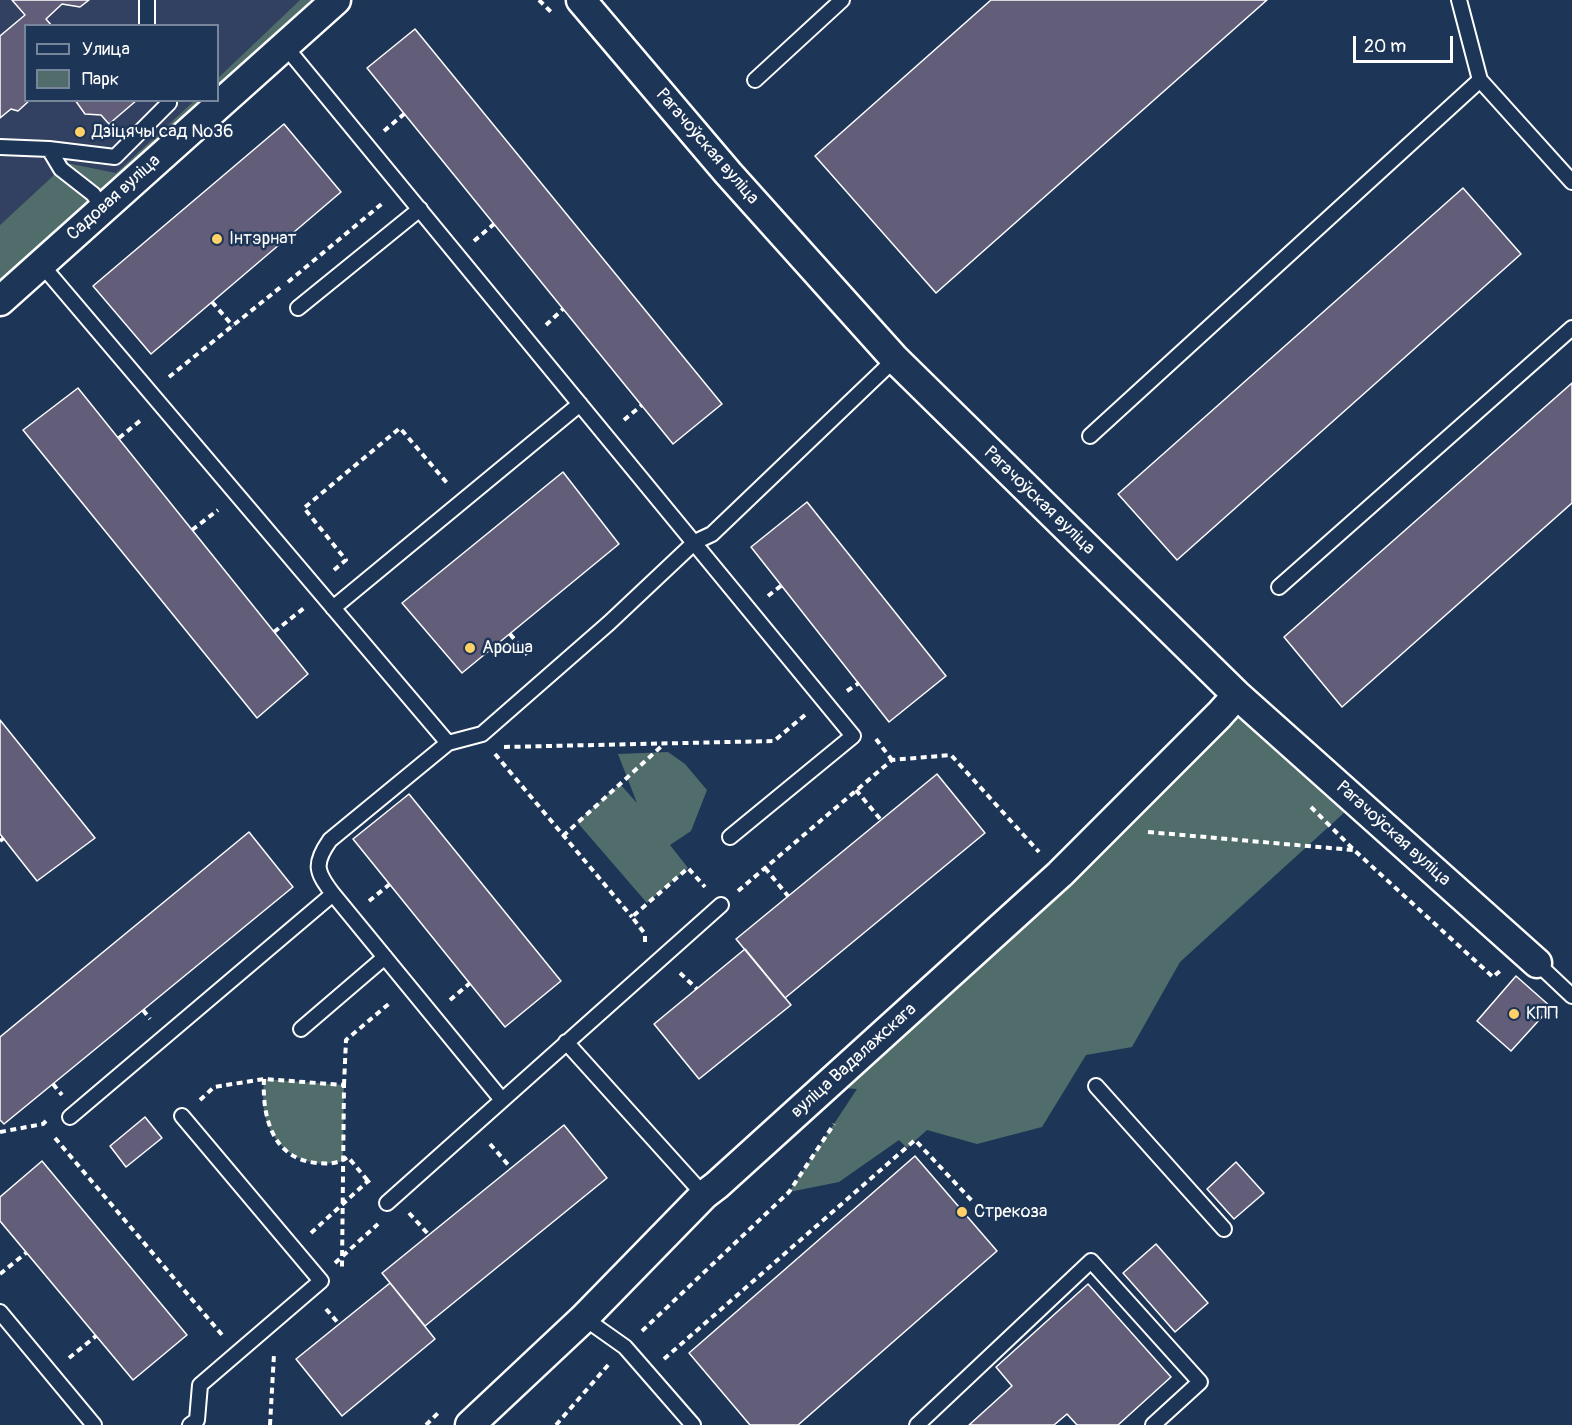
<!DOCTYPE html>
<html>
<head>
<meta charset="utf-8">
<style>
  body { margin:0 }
  #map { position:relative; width:1572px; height:1425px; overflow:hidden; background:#1d3557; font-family:Pangolin,sans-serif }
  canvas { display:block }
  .legend { position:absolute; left:24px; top:24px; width:195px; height:78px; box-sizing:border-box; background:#1d3557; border:2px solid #77869a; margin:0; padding:8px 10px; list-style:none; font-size:18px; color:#fff }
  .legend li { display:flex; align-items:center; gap:12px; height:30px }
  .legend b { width:30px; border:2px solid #77869a }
  .scale { position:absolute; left:1353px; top:36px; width:100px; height:27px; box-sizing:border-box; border:3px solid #fff; border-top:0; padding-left:8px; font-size:18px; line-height:21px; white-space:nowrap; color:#fff; -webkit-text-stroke:4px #1d3557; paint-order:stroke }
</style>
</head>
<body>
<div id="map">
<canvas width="1572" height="1425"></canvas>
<ul class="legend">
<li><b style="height:8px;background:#1d3557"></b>Улица</li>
<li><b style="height:16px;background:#516d6b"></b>Парк</li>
</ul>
<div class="scale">20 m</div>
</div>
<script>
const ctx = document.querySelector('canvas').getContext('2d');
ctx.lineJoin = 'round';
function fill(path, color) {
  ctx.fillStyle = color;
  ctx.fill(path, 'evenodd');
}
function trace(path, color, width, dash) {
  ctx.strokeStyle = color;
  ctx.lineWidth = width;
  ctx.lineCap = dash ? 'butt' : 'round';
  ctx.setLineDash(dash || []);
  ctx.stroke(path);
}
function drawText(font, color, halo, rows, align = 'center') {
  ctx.font = font + ' Pangolin,sans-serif';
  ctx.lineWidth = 5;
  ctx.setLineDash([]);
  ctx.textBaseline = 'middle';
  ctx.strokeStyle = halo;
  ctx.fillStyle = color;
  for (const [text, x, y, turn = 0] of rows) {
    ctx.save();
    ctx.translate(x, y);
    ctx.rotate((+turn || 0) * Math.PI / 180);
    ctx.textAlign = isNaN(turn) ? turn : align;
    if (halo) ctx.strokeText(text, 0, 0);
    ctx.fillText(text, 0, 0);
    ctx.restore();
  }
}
fill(new Path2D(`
  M0 0H300L218 78V26H26V100L194 101 116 173 67 163 0 225Z`), '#324162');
fill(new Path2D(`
  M300 0H319L218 94V78Z
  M194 101H210L0 292V225L67 163 116 173Z
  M1237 695 1357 801 1180 962 1132 1047 1086 1055 1042 1127 977 1144 927 1130 907 1148 899 1140 839 1182 789 1192 857 1089 844 1088Z
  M668 752 685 764 707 790 691 831 670 845 688 868 647 903 577 822 620 784 637 803 618 754Z
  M264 1079 344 1085 343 1161C310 1170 279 1155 267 1122 262 1108 263 1093 264 1079Z`), '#516d6b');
const building = new Path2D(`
  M12 0H89L80 7 62 4 46 19 52 26H26V100H30L18 111 11 109 0 118V36L25 15Z
  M991 0H1267L936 293 815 156Z
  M415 29 722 404 673 444 367 68Z
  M75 100H137L109 124 101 115 85 114Z
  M284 124 341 192 151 354 93 286Z
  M1463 188 1521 254 1177 560 1118 494Z
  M1572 383V503L1342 707 1284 637Z
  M78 388 308 674 257 718 23 430Z
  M563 472 619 544 462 673 402 603Z
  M807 502 946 676 889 722 751 547Z
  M0 720 95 838 37 881 0 834Z
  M937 774 985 833 785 998 736 939Z
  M409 794 561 981 505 1027 353 839Z
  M249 832 293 887 4 1124 0 1120V1037Z
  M745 949 791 1005 699 1079 654 1024Z
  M1516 976 1551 1007 1511 1051 1477 1021Z
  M145 1117 162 1138 126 1167 110 1146Z
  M564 1125 607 1178 425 1326 382 1273Z
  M915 1156 997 1251 798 1425H750L689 1353Z
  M42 1161 187 1335 133 1380 0 1221V1197Z
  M1236 1162 1264 1193 1234 1219 1207 1189Z
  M1156 1244 1208 1303 1175 1332 1123 1273Z
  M390 1283 435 1339 342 1416 296 1359Z
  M1088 1284 1171 1377 1118 1425H1077L1067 1414 1054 1425H969L1012 1386 996 1367Z`);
fill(building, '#625e7a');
trace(building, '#fff', 1.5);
const service = new Path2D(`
  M147 0V26
  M1459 0 1480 80 1572 182
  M285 46 853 736 730 837
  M755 80 842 0
  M0 147 49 149 115 157 169 103 168 100
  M49 149 61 169 93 194 103 208
  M41 264 448 743
  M298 308 420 209
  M1090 436 1480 80
  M1279 587 1572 328
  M333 608 580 404
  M1537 963 1572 996
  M301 1029 385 957
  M566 1042 704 1195
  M1096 1086 1224 1229
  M502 1100 333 894C316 872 313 864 330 840L448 743 482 734 609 623 695 542 712 534 895 359
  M182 1116 321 1281 200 1385 197 1420 190 1425
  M70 1117 333 894
  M387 1203 721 905
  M0 1312 94 1425
  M584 1318 625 1347 693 1425
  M917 1425 1091 1261 1200 1382 1153 1425`);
const minor = new Path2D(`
  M581 0 728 173 895 359 1237 695 1537 963
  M0 301 336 0
  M470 1425 584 1318 704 1195 717 1185 1060 874 1219 715 1237 695`);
trace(service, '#fff', 18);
trace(minor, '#fff', 33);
trace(new Path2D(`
  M539 0 551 12
  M384 131 404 114
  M474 241 494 224
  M288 282 384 202
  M212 302 233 326
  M546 325 563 309
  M169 377 282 286
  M624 420 642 405
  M119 438 141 420
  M192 530 218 510
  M334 570 346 560 304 508 400 428 447 483
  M768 596 782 585
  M274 632 304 608
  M510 634 530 658
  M847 691 859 683
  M876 739 892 760
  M504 747 774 741 805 715
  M495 754 632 917
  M856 790 881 820
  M1311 807 1354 850 1493 977 1501 970
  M1148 832 1353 850
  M563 836 665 743
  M0 841 4 838
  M765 868 788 896
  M738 891 892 760 951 755 1039 852
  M369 901 390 884
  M645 942V934L632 917 688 868 705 887
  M680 973 697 989
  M450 1000 470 983
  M143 1010 150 1019
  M264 1079C262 1116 272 1159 317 1163 328 1164 338 1164 348 1157L368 1181
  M53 1084 62 1095
  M344 1085 346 1040 391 1002
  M200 1100 214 1087 264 1079 344 1085 342 1267
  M0 1132 43 1124 47 1120
  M55 1138 223 1336
  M490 1144 511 1168
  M409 1213 429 1235
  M311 1233 368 1181 371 1185
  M335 1263 378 1224
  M0 1274 26 1253
  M326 1309 339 1324
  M642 1331 789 1192 834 1124
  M69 1358 96 1336
  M664 1359 915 1140 974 1203
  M270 1425 274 1354
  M426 1425 440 1411
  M556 1425 609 1364`), '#fff', 4, [6, 4.5]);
trace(service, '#1d3557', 14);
trace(minor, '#1d3557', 28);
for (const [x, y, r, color] of [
  [80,132,6,"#ffd166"],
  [217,239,6,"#ffd166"],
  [470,648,6,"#ffd166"],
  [1514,1014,6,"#ffd166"],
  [962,1212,6,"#ffd166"]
]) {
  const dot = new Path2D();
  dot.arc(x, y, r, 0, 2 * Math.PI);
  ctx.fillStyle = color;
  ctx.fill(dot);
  trace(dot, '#1d3557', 2);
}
drawText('18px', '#fff', '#1d3557', [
  ["Дзіцячы сад №36",92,132],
  ["Інтэрнат",229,239],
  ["Ароша",482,648],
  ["КПП",1526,1014],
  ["Стрекоза",974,1212]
], 'left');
drawText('18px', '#fff', '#1d3557', [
  ["Рагачоўская вуліца",707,147,49],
  ["Садовая вуліца",114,198,-42],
  ["Рагачоўская вуліца",1039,501,44],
  ["Рагачоўская вуліца",1393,834,42],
  ["вуліца Вадалажскага",854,1061,-42]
]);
</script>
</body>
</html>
